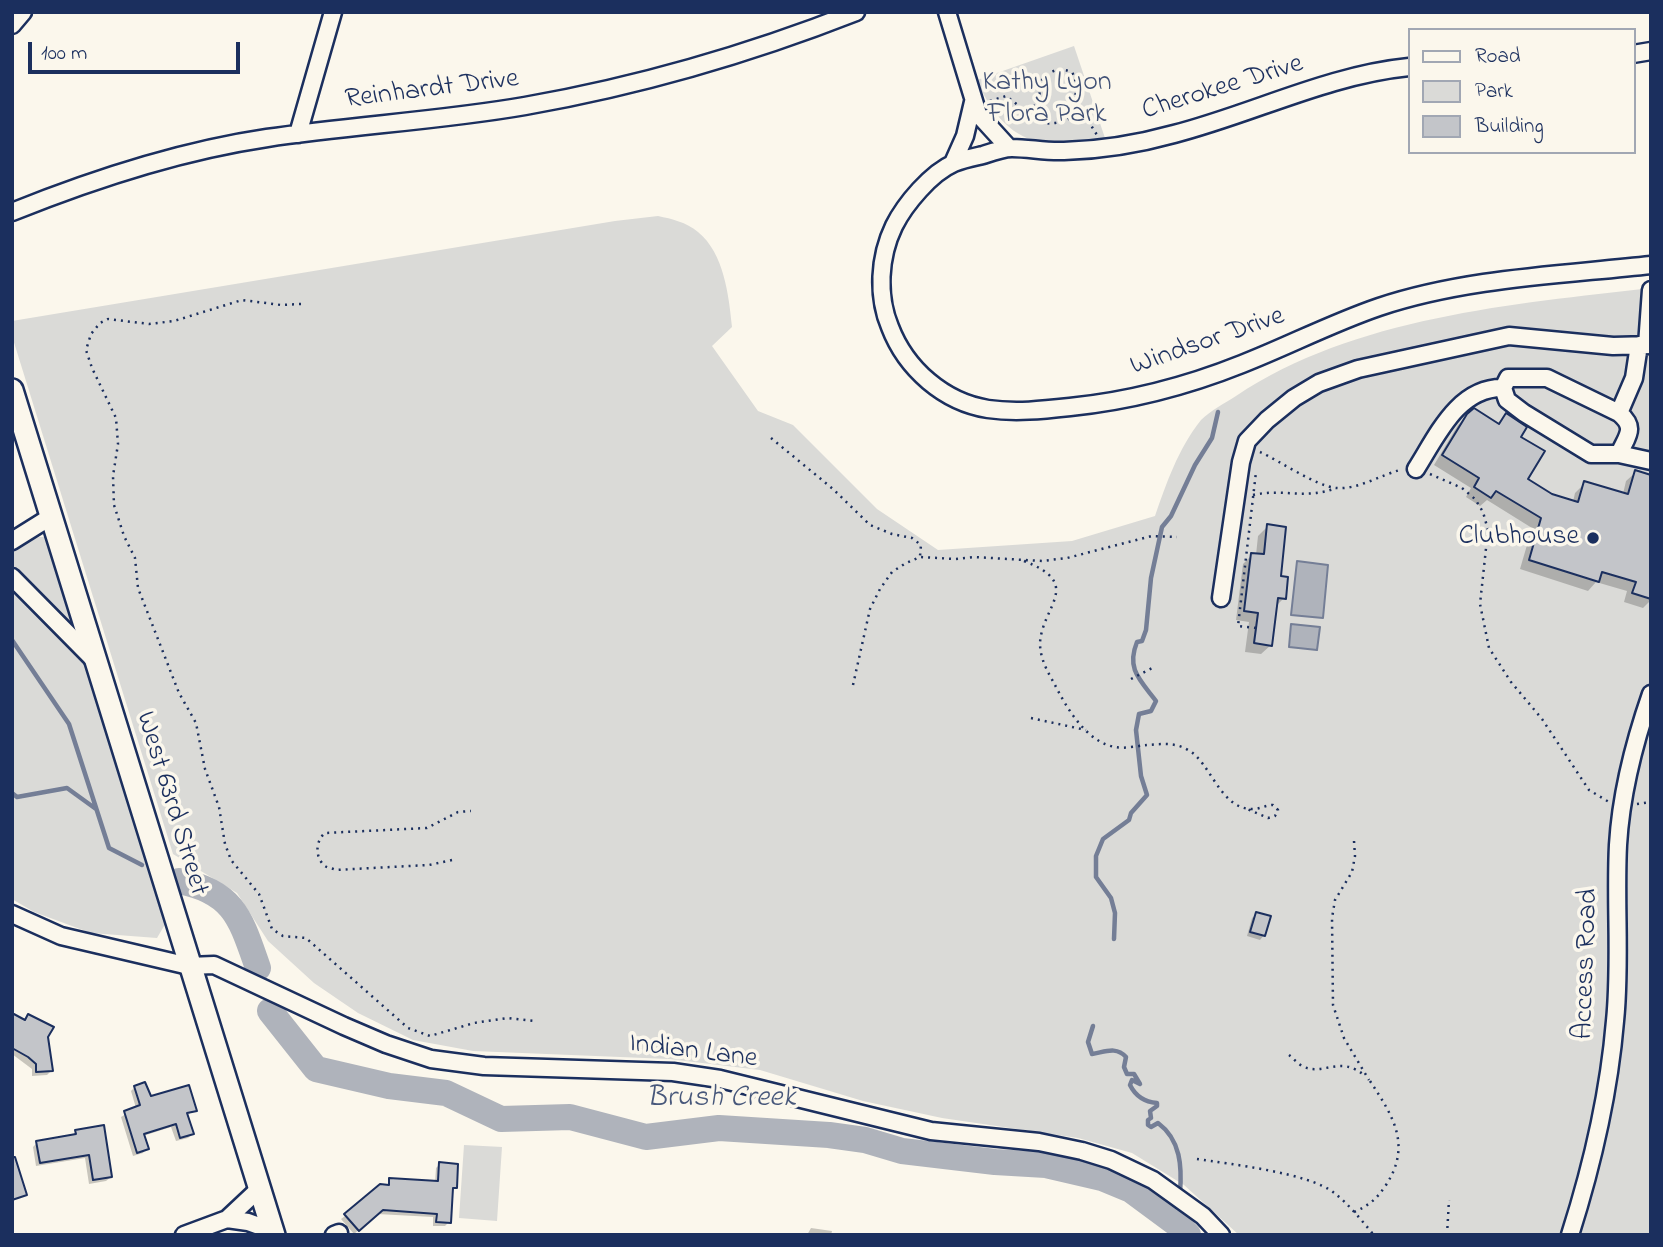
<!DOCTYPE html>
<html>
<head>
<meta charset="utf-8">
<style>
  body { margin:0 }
  #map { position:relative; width:1663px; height:1247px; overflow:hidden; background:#fbf7ec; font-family:"Indie Flower",sans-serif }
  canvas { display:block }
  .frame { position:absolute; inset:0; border:14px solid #1b2f5e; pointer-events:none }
  .legend { position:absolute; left:1408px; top:28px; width:228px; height:126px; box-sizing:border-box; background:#fbf7ec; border:2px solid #a1a7b3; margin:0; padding:9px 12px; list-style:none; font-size:21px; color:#1b2f5e }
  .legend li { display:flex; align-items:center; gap:14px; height:35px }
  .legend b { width:35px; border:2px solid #a1a7b3 }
  .scale { position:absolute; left:28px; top:42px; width:212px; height:32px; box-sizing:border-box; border:4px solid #1b2f5e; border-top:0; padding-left:9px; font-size:21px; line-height:24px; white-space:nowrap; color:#1b2f5e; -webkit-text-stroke:5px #fbf7ec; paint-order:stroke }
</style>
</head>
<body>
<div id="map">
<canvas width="1663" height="1247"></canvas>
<div class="frame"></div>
<ul class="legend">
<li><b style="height:9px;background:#fbf7ec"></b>Road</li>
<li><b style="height:19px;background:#dadad7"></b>Park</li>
<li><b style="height:19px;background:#c3c5c9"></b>Building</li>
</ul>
<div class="scale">100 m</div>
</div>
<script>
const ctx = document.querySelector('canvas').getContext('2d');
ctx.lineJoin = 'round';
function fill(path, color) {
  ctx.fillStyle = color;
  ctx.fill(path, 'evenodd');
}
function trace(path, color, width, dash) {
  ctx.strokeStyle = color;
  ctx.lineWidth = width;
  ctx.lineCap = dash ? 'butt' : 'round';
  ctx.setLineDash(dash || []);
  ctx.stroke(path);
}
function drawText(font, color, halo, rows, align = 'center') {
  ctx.font = font + ' "Indie Flower",sans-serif';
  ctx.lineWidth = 7;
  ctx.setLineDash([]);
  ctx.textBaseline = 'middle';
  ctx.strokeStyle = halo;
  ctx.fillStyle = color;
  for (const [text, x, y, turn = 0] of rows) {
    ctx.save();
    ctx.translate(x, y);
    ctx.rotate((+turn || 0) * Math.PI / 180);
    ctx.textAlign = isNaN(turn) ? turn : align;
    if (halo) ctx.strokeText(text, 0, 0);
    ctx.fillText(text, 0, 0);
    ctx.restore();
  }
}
fill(new Path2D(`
  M1074 46 1105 138C1087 140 1058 145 1040 142 1008 136 988 107 977 80Z
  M658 216C672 219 686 222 698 232 724 253 729 296 732 327L712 346 758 411 793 425 877 509 938 550 1072 541 1155 516C1167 482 1178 449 1201 420 1210 411 1225 403 1236 396 1354 317 1513 304 1651 288V1235H1239L1184 1185 1132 1153 1078 1138 942 1118 863 1101 760 1070 669 1059 473 1051 413 1040 358 1013 314 983 268 941 237 893 173 854 12 336V321L615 221Z
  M39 537H45L49 541 75 624 70 627 40 593 12 566V550Z
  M12 585 83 657 167 921 157 938 91 933 34 912 12 899Z
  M464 1145 502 1147 497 1221 459 1218Z`), '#dadad7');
const water = new Path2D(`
  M1297 561 1328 565 1323 618 1291 615Z
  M1291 624 1320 627 1317 650 1289 647Z`);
fill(water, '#afb3bb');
trace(water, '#747e96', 2);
fill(new Path2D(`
  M1468 415 1497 424 1506 415 1519 438 1525 480 1552 496 1573 502 1575 493 1585 483 1623 494 1626 481 1636 472 1651 476V600L1643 608 1624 602 1627 591 1596 582 1588 591 1520 569 1532 528 1487 500 1480 506 1466 497 1471 488 1434 465 1458 425Z
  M1268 526 1284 598 1275 607 1271 645 1261 654 1245 652 1249 622 1236 620 1243 564 1252 555H1256L1258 536Z
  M1257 914 1264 935 1260 940 1247 936 1252 918Z
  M12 1015 23 1021 28 1016 47 1037 52 1070 47 1075 32 1076V1069L12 1054Z
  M135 1087 150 1098 195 1110 186 1116 192 1134 188 1138 176 1141 171 1127 143 1136 147 1148 143 1153 133 1156 121 1117 136 1108 131 1091Z
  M76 1131 111 1177 106 1181 89 1184 85 1158 36 1166 33 1147 37 1143 72 1136Z
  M440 1164 455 1187 451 1191 449 1222 445 1226H433V1217L377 1214 354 1234 341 1219 386 1187 390 1180 435 1183 436 1168Z
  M811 1228 832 1231 831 1235H807Z`), '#0003');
trace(new Path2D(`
  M12 640 69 724 109 848 142 865
  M12 793 17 797 67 788 96 809
  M1114 939 1115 913 1111 898 1096 877V856L1103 839 1129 820 1131 813 1147 795 1141 776 1136 730 1139 714 1151 711 1156 701C1140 680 1126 669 1137 642L1142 641 1146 630 1151 578 1162 527 1171 516 1195 465 1212 438 1218 412
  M1093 1026 1088 1042 1092 1054C1105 1052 1116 1046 1126 1057L1124 1067 1127 1074H1134L1140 1084 1132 1080 1130 1085C1136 1097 1145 1102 1157 1103V1106L1150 1111 1151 1118 1148 1120V1125L1151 1127 1158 1123C1181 1140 1182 1167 1180 1193
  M1177 1224 1179 1205`), '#747e96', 4.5);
trace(new Path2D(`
  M179 881C235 892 241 920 258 968
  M270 1011 316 1069 389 1086 446 1093 501 1119 570 1117 646 1137 719 1128 829 1135 865 1140 902 1151 995 1162 1046 1165 1102 1178 1131 1190 1177 1224 1188 1235`), '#afb3bb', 26);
const building = new Path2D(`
  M1474 408 1499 424 1506 413 1527 427 1521 437 1545 451 1528 479 1552 494 1578 502 1584 481 1628 494 1635 470 1651 475V599L1632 593 1636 582 1602 572 1599 582 1529 560 1541 518 1496 491 1491 498 1474 487 1479 478 1442 455 1467 414Z
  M1267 524 1286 527 1281 576 1288 577 1286 599 1278 598 1272 646 1254 643 1258 613 1244 611 1251 553 1264 554Z
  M1256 912 1271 916 1265 936 1250 932Z
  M12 1013 25 1020 28 1014 54 1027 48 1037 53 1071 36 1072V1064L28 1057 12 1048Z
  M145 1082 151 1096 189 1085 197 1111 187 1113 194 1134 180 1138 176 1124 144 1134 149 1149 137 1153 124 1111 140 1105 134 1086Z
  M104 1125 112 1177 93 1180 89 1155 40 1163 36 1141 76 1134 75 1130Z
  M12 1157H15L27 1195 12 1200Z
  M439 1162 458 1164 457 1188H453L451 1223 436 1222 437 1214 383 1210 359 1231 344 1214 380 1184 389 1185V1178L438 1181Z`);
fill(building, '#c3c5c9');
trace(building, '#1b2f5e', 2);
const minor = new Path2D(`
  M947 12 978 114 1009 148
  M12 25 23 12
  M1633 54 1651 51
  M1409 67C1328 75 1252 114 1174 134 1138 144 1101 150 1064 151 1046 152 1029 148 1012 148 1003 148 992 152 983 155 974 157 963 159 954 163 931 173 905 204 894 226 879 257 877 296 890 327 906 369 944 402 988 409 1015 413 1043 410 1070 407 1129 401 1187 386 1242 364 1288 346 1332 323 1379 307 1466 278 1561 275 1651 265
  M298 134 333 12
  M953 163 965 136 973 102
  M12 212C94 179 179 151 267 138 353 125 439 121 525 106 639 86 749 54 856 12
  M1647 345 1651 290
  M1503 388 1507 400 1524 413 1591 454H1619L1651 461
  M1619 413 1634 378 1639 345
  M1416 469C1437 436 1458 387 1503 388L1508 378H1547L1619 413C1637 428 1627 436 1619 454
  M12 541 52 516
  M12 577 96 662
  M1221 598 1241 462 1247 441 1267 420 1294 398 1319 383 1358 369 1509 336 1613 346 1651 345
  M12 914 61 936 189 966 214 965 344 1026 386 1044 431 1059 484 1066 673 1072 720 1079 931 1131 1039 1142 1082 1151 1111 1160 1153 1180 1203 1216 1221 1235
  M227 1219 248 1222 273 1231
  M184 1235 227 1219 259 1189
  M334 1235 339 1233
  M1570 1235C1592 1166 1609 1093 1615 1021 1621 963 1615 903 1618 845 1621 793 1634 743 1651 694`);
const major = new Path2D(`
  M12 390C101 671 185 954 274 1235`);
trace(minor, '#1b2f5e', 21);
trace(major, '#1b2f5e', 26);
trace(new Path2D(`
  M990 101 1006 96 1023 109C1044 108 1037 94 1042 80 1051 70 1059 67 1072 72 1081 90 1073 94 1074 111L1089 122 1097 135
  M1028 109V116C1043 128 1063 124 1077 114
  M301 304 281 305 242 300 174 321 149 324 108 319 100 323 91 334 86 350 92 368 116 418 118 444 113 476 114 505 124 536 135 558 138 588 179 693 196 723 205 769 219 807 225 844 231 860 259 894 272 929 283 936 306 938 408 1028 430 1036 474 1023 508 1018 535 1021
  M771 438 833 489 870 525 892 534 912 538 921 545 920 556
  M1260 452C1280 461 1316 486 1336 488 1357 490 1381 475 1400 470
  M1430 474 1462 488 1475 499 1483 512 1488 530 1480 604 1489 648 1511 682 1542 719 1589 790 1609 802
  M1253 495C1282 488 1306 500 1336 488
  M1024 561C1084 584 1042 606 1040 643 1040 658 1047 671 1054 683 1066 707 1086 742 1115 747 1124 749 1137 746 1147 745 1161 744 1175 742 1188 750 1211 762 1220 810 1253 809 1260 809 1266 805 1273 805L1278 810 1275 816 1268 818 1247 809
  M1256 628 1238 626 1256 472
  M1131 679 1154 667
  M853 685 870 609 880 589 892 572 906 563 920 557 955 559 974 557 1042 561 1067 558 1152 536 1177 537
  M1031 718 1086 730
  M1637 804 1651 802
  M1354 841 1355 856 1352 872 1335 900 1332 918 1333 1005 1344 1038 1369 1080
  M452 860 429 865 336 870C332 868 328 868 325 866 314 857 316 840 325 833L427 828 458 812 471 811
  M1289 1055C1293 1058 1297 1063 1302 1066 1323 1077 1340 1054 1365 1076
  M1197 1159C1230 1164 1308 1173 1333 1192 1348 1203 1361 1220 1374 1235
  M1354 1212C1368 1206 1377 1199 1386 1185 1412 1145 1393 1116 1370 1081
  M1447 1235 1449 1200`), '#1b2f5e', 2.5, [2, 5]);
trace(minor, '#fbf7ec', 16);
trace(major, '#fbf7ec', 21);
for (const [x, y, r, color] of [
  [1593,538,7,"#1b2f5e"]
]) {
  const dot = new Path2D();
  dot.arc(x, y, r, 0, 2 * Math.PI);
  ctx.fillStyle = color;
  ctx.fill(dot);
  trace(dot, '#fbf7ec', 2.5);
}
drawText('28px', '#415176', '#fbf7ec', [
  ["Kathy Lyon",1047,84],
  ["Flora Park",1047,116]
]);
drawText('28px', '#1b2f5e', '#fbf7ec', [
  ["Cherokee Drive",1223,89,-17],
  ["Reinhardt Drive",432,91,-7],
  ["Windsor Drive",1208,343,-19],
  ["West 63rd Street",170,804,73],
  ["Access Road",1588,964,-88],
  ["Indian Lane",693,1053,7]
]);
drawText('28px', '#1b2f5e', '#fbf7ec', [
  ["Clubhouse",1579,538]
], 'right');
drawText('italic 30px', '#47577a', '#fbf7ec', [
  ["Brush Creek",721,1100]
]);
</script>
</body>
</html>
